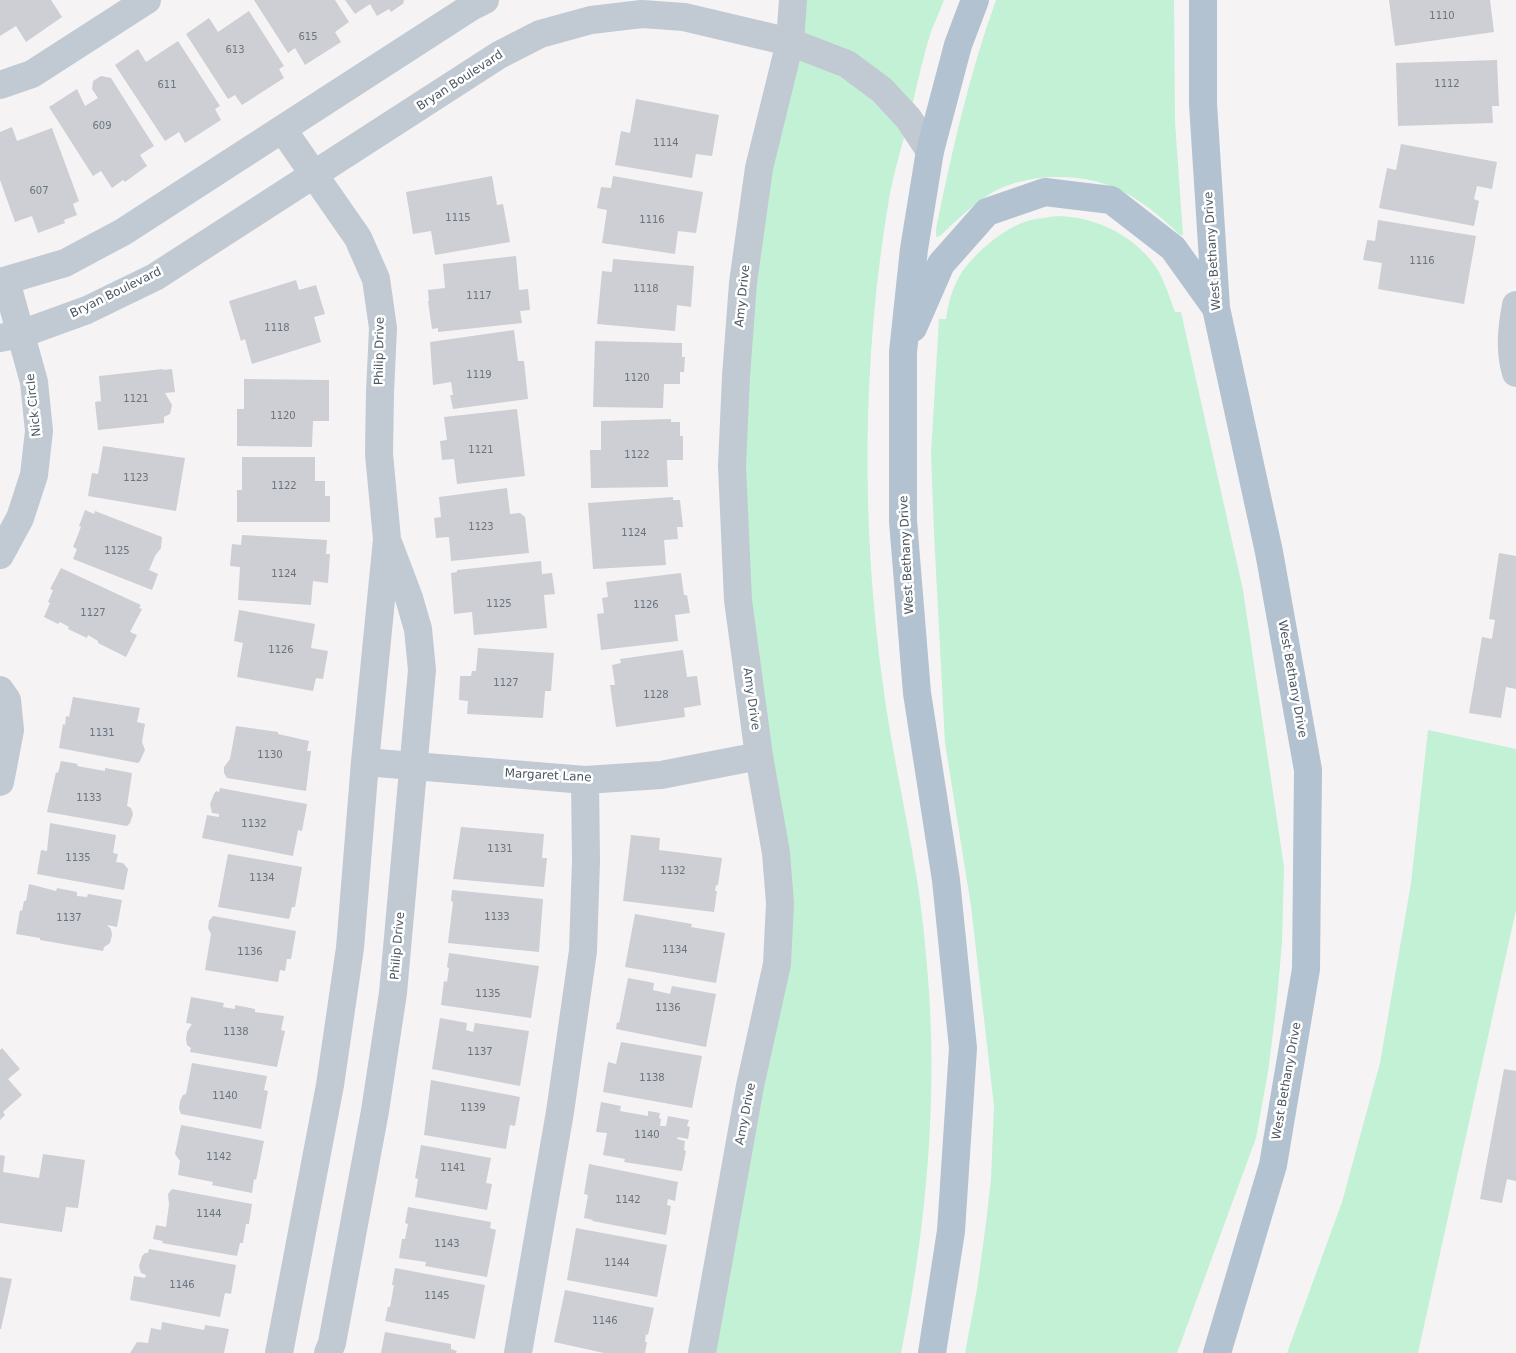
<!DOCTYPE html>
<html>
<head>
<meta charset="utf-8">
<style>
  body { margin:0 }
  canvas { display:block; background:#f5f3f3 }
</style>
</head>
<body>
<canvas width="1516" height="1353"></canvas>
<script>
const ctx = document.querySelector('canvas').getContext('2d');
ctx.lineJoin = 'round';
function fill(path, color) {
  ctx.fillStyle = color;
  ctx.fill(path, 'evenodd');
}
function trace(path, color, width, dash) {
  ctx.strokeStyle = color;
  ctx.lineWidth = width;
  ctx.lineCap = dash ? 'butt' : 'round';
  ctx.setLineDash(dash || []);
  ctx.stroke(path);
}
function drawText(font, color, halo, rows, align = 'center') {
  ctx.font = font + ' "DejaVu Sans",sans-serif';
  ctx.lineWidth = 5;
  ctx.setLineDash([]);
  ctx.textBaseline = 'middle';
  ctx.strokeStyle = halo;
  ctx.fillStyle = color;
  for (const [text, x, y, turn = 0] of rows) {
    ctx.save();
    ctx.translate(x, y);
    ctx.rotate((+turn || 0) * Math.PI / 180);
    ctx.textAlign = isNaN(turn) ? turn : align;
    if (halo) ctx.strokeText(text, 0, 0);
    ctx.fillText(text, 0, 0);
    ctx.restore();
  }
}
fill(new Path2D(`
  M801 0H944C940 11 935 21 931 32 922 60 916 90 909 119 902 145 894 172 889 199 862 359 861 524 883 685 891 746 905 807 915 868 922 908 926 950 929 991 937 1112 925 1234 901 1353H710L789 939 759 707 742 509 757 225Z
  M996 0H1174L1175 122 1183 235H1180C1142 198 1108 175 1052 177 1032 178 1012 182 993 192 973 204 957 220 940 236L936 237V229C952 151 969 75 996 0Z
  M1058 216C1098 217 1138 237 1159 272 1166 285 1170 299 1175 312H1181L1243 590 1284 867 1282 943 1276 1009 1268 1072 1256 1138 1177 1353H965L977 1289 986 1223 991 1179 994 1106 971 906 945 743 934 533 931 453 939 319H946C948 305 951 292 958 279 970 256 1005 226 1031 220 1040 218 1049 217 1058 216Z
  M1428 730 1516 749V910L1418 1353H1287L1342 1202 1380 1063 1411 883Z`), '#c3f1d5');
fill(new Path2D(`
  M0 0H51L62 17 26 42 16 26 0 36Z
  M254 0H335L349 22 335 32 341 42 305 65 295 48 288 53Z
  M345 0H405L403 1 404 3 391 12 389 9 377 16 370 4 355 14Z
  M1389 0H1490L1494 32 1395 46Z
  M249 11 284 66 279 69 284 78 242 105 235 95 228 99 186 34 209 18 218 32Z
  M178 41 220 106 215 109 221 120 185 143 179 132 165 141 115 65 138 49 146 62Z
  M1497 60 1499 106H1492L1493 123 1398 126 1396 63Z
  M101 76 111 78 154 146 140 155 147 166 125 182 123 180 112 188 101 171 93 176 49 107 77 89 85 106 98 98 92 89 93 81Z
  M636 99 719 115 712 156 696 154 692 178 615 165 621 131 630 133Z
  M12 127 17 141 52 128 79 201 73 204 77 215 64 220 65 223 38 233 32 216 15 222 0 180V132Z
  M1401 144 1497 162 1492 189 1477 186 1474 199 1479 201 1474 226 1379 208 1387 168 1396 170Z
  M492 176 497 205 503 204 510 242 435 255 431 231 413 234 406 192Z
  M613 176 703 192 696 233 678 231 675 254 602 243 607 210 597 208 601 187 611 188Z
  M1378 220 1476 236 1464 304 1378 289 1382 263 1363 260 1367 240 1375 241Z
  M516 256 519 290 528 289 530 310 520 311 522 323 438 332V328L432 329 428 301H429L428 290 445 288 443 264Z
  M613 259 694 266 691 307 677 305 675 331 597 324 602 271 612 272Z
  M296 280 299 290 316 285 325 314 314 317 321 342 252 364 245 339 241 341 229 301Z
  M514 330 518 361H524L528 399 453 409 450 395H453L451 382 433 385 430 342Z
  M595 341 682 343V357H685L684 372H680V384H664L663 408 593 407Z
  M163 369V370L172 369 175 392 165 393 172 405 170 414 164 417V423L98 430 95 402 101 401 99 376Z
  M244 379 329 380V421H313L312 447 237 446V409H244Z
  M517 409 525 476 457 484 454 459 442 460 440 441 447 440 444 417Z
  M671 419V422H680V436H683V460H667L668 487 591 488 590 450H601V421Z
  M103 446 185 458 176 511 88 496 92 473 98 474Z
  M242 457H315V481H325V496H330V522H237V490H242Z
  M507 488 510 514 520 513 525 517 529 553 451 561 449 537 436 538 434 518 441 517 439 497Z
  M673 497V500H680L683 527H677L678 539 664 540 666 565 593 569 588 503Z
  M85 510 94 514 95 511 162 537 161 548 155 556 149 570 158 574 152 590 73 559 77 549 73 547 81 527 79 526Z
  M242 535 327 540 326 554H330L328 583 313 581 311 605 238 600 240 567 230 566 232 544 241 545Z
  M1499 553 1516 556V689L1506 687 1501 718 1469 713 1482 637 1492 639 1495 620 1489 619Z
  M541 561 542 574 552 573 555 594 544 595 547 628 474 635 472 612 454 614 451 573 457 572V570Z
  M61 568 141 605 139 608 142 609 130 632 137 635 126 657 98 643V641L88 635 87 638 68 629 69 627 60 622 58 624 44 617 50 603 48 602 53 590 50 589Z
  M681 573 684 595H687L690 613 675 615 678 641 601 650 597 614 604 613 602 598 608 597 606 582Z
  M239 610 315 624 311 648 328 651 323 679 316 678 313 691 237 677 243 643 234 641Z
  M478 648 554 653 551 691H545L543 718 467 714 468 701 459 700 460 676H471L472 671H476Z
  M683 650 687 677 697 676 701 705 684 708 685 717 616 727 610 685H615L612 665 621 663 620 659Z
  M73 697 140 708 137 722 145 724 142 742 145 750 140 761 138 763 59 748 63 724 65 725 66 716 69 717Z
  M236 726 278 732V734L309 741 307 751H311L306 791 227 778 224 773V767L230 759Z
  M61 761 78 764 77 766 105 771V768L132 773 127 806 131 808 133 814 130 823 127 826 47 812 56 772 58 773Z
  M220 788 307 804 302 831 298 830 293 856 202 838 207 815 219 817V814L212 813 210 804 214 794 216 791 219 792Z
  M50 823 116 835 113 853 118 854 116 862 123 863 128 869 124 890 37 874 41 850 47 851Z
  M461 827 544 834 542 858H547L544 887 453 879Z
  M631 835 660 838 659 850 722 858 718 885H716L715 891H717L714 912 623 901Z
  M228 854 302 867 295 907H292L289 919 218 907Z
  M29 884 56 891 57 888 77 892V896L87 897 88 894 122 900 117 927 107 925 111 929 112 935 110 943 104 947 103 951 40 940V938L16 934 20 910 22 911 24 901H26Z
  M452 890 543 899 539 952 448 943 453 902 451 901Z
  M635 914 692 924 691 927 725 933 716 983 625 967Z
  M213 916 296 931 291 959H287L285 971 280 970 278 982 205 970 211 934 208 928 209 921Z
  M449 953 539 966 531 1018 441 1005 444 981 447 982 449 968 447 967Z
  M628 978 654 983 653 990 670 994 672 986 716 994 706 1047 616 1029 617 1022 619 1023Z
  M191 997 224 1003 223 1007 235 1009V1005L255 1009V1012L284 1016 281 1030 285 1031 277 1067 190 1052 191 1048 187 1045 186 1039 187 1032 192 1024 186 1023Z
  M440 1018 467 1023 466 1030 473 1032 475 1023 529 1031 520 1086 432 1069Z
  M621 1042 702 1056 692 1108 603 1092 608 1062 616 1064Z
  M2 1048 20 1069 8 1079 22 1095 3 1112 5 1115 0 1120V1050Z
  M192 1063 267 1076 264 1090 268 1091 261 1129 181 1114 179 1109 180 1101 183 1095 186 1094Z
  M1504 1069 1516 1071V1181L1507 1179 1502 1203 1480 1199Z
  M431 1080 520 1097 515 1126 510 1125 506 1149 424 1135Z
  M601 1102 621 1106 620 1111 648 1116V1111L660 1113 659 1118 661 1119 660 1126H666L668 1116 689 1120 687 1126 690 1127 688 1139 678 1137 677 1139 685 1141 684 1150 686 1151 682 1171 624 1162 625 1159 603 1155 607 1133 596 1132Z
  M181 1125 264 1141 256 1180 254 1179 252 1193 212 1185 213 1182 178 1175 180 1161 175 1154Z
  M421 1145 491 1158 486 1183 492 1184 487 1210 415 1197 418 1179 415 1178Z
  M43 1154 85 1160 78 1208 66 1207 62 1232 0 1223V1155L5 1156 3 1172 39 1178Z
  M589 1164 678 1182 675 1201 668 1199 667 1205 671 1206 666 1235 592 1221 593 1220 584 1218 588 1195 584 1194Z
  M172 1189 252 1204 249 1224H246L243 1243H240L237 1256 162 1243 163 1241 153 1239 156 1225 166 1227 169 1205 168 1194Z
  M408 1207 491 1222 490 1228 496 1230 487 1277 425 1266 426 1262 399 1258 402 1239H405L408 1224 405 1223Z
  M576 1228 667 1245 657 1297 567 1280Z
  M149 1249 236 1265 231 1294 225 1293 220 1317 130 1300 134 1276 145 1278 146 1275 141 1273 139 1266 142 1256 145 1253H148Z
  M395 1268 485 1285 475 1339 385 1321 388 1307H390L394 1285H392Z
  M0 1277 12 1279 1 1329H0Z
  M565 1290 654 1308 648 1335 646 1334 645 1342H647L645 1353H604L554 1342Z
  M162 1322 204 1330 205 1325 229 1329 224 1353H130L137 1342 148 1343 151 1328 161 1330Z
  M385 1332 451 1344V1349L457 1351 456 1353H381Z`), '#cdcfd5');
trace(new Path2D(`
  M0 85 32 74 147 0
  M0 282 65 263 123 232 471 7 485 0
  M1516 305C1512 327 1509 350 1516 373
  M0 338 21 334 87 310 155 277 499 55 540 34 591 20 642 14 684 17 790 42 847 64 882 90 908 118 930 151
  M0 555 20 518 34 475 39 431 34 382 6 281
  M0 690 7 700 10 730 0 782
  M365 762 585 780 661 775 759 756
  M279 1353 330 1085 350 948 365 762 387 539 379 454 380 392 383 328 376 279 358 238 283 130
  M328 1353 332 1343 375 1111 393 993 422 670 418 629 409 598 389 545
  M518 1353 560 1112 583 951 586 861 585 780
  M702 1353 750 1086 777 964 780 903 776 853 759 756 738 600 732 466 736 376 743 283 759 168 790 42 793 0`), '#c1cad2', 28);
trace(new Path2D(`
  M1203 0V104L1216 308 1269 552 1308 770 1306 969 1273 1165 1217 1353
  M913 328 941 264 987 212 1045 192 1111 200 1173 248 1216 308
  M932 1353 951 1231 963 1048 946 880 917 693 903 521V352L914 249 930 151 958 45 975 0`), '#b3c2d1', 28);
drawText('10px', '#6b747e', null, [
  ["1110",1442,16],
  ["615",308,37],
  ["613",235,50],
  ["1112",1447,84],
  ["611",167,85],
  ["609",102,126],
  ["1114",666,143],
  ["607",39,191],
  ["1115",458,218],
  ["1116",652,220],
  ["1116",1422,261],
  ["1118",646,289],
  ["1117",479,296],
  ["1118",277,328],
  ["1119",479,375],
  ["1120",637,378],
  ["1121",136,399],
  ["1120",283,416],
  ["1121",481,450],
  ["1122",637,455],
  ["1123",136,478],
  ["1122",284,486],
  ["1123",481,527],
  ["1124",634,533],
  ["1125",117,551],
  ["1124",284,574],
  ["1125",499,604],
  ["1126",646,605],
  ["1127",93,613],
  ["1126",281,650],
  ["1127",506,683],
  ["1128",656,695],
  ["1131",102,733],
  ["1130",270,755],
  ["1133",89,798],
  ["1132",254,824],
  ["1131",500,849],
  ["1135",78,858],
  ["1132",673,871],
  ["1134",262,878],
  ["1133",497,917],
  ["1137",69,918],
  ["1134",675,950],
  ["1136",250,952],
  ["1135",488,994],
  ["1136",668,1008],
  ["1138",236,1032],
  ["1137",480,1052],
  ["1138",652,1078],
  ["1140",225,1096],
  ["1139",473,1108],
  ["1140",647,1135],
  ["1142",219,1157],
  ["1141",453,1168],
  ["1142",628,1200],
  ["1144",209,1214],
  ["1143",447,1244],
  ["1144",617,1263],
  ["1146",182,1285],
  ["1145",437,1296],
  ["1146",605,1321]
]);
drawText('12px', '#4a5661', '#fff', [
  ["Bryan Boulevard",460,81,-33],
  ["West Bethany Drive",1213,251,-94],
  ["Bryan Boulevard",116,293,-26],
  ["Amy Drive",743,296,-84],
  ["Philip Drive",380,351,-89],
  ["Nick Circle",34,405,-96],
  ["West Bethany Drive",907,555,-93],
  ["West Bethany Drive",1292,679,80],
  ["Amy Drive",751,699,82],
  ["Margaret Lane",548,776,3],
  ["Philip Drive",398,946,-85],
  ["West Bethany Drive",1287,1081,-80],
  ["Amy Drive",746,1114,-79]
]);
</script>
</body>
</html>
